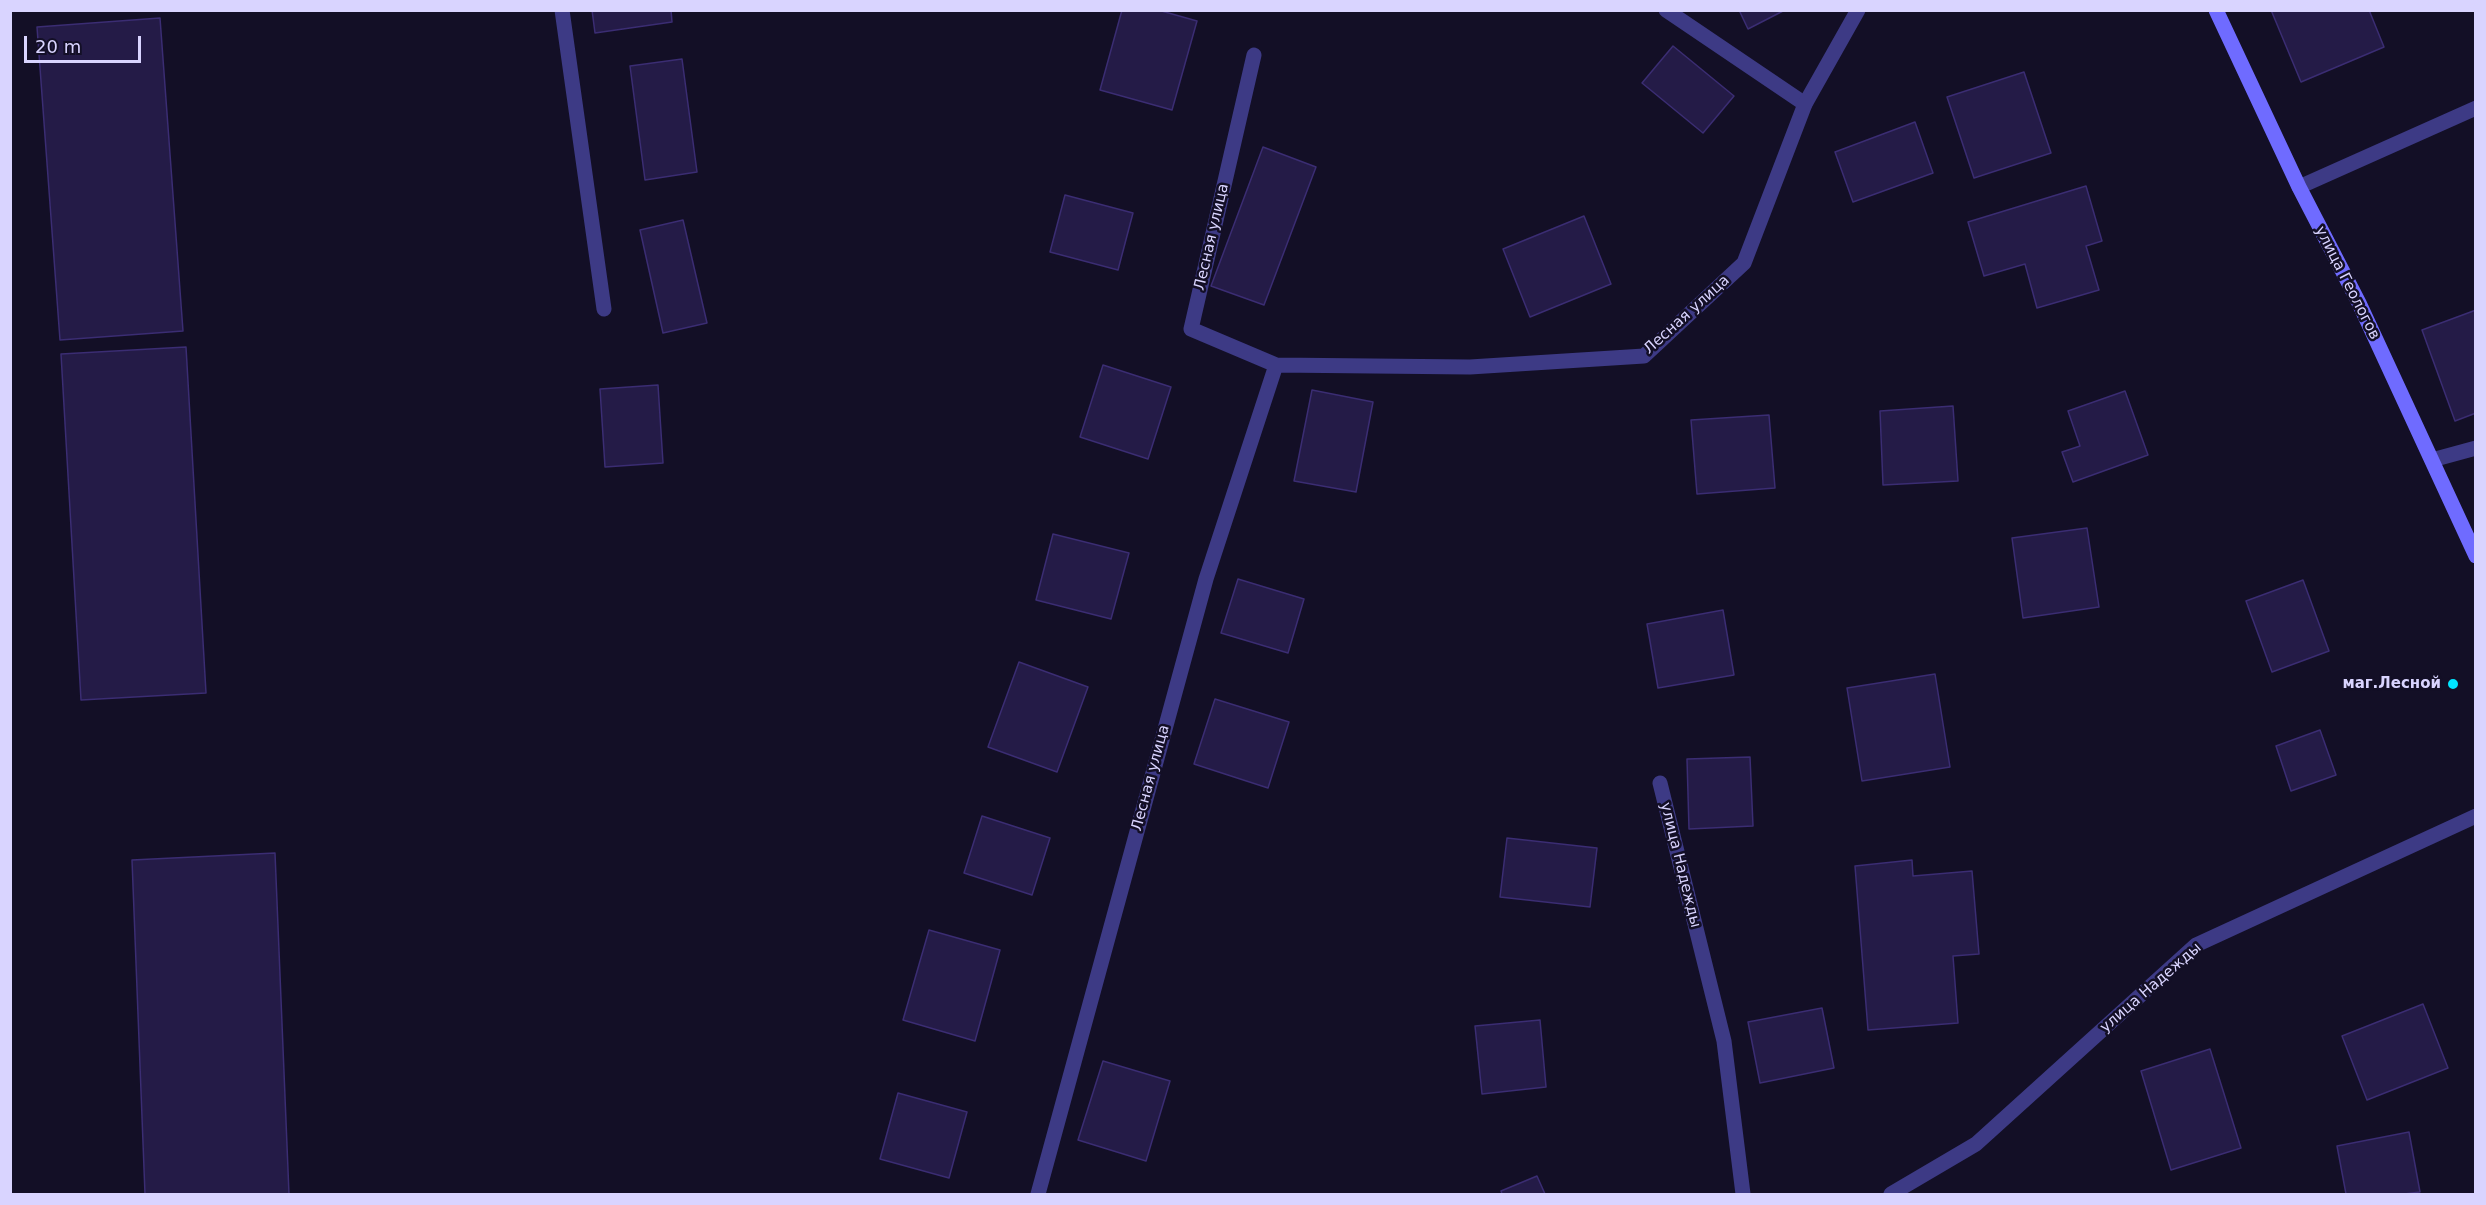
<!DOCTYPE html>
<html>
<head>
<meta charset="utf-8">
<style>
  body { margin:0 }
  #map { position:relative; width:2486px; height:1205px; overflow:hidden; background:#130f26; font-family:"DejaVu Sans",sans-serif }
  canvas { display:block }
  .frame { position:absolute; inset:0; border:12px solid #d9d4ff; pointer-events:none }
  .scale { position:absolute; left:24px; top:36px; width:117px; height:27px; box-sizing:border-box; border:3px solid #d9d4ff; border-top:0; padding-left:8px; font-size:18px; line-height:21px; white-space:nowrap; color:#d9d4ff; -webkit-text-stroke:4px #130f26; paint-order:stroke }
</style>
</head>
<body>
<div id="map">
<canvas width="2486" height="1205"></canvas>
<div class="frame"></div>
<div class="scale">20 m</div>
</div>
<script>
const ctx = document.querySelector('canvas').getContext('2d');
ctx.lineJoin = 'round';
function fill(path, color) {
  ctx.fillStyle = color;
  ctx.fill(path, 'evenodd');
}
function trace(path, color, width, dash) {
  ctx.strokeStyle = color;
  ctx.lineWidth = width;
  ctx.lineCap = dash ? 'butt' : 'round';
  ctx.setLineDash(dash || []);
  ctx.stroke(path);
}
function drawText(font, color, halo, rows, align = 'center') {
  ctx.font = font + ' "DejaVu Sans",sans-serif';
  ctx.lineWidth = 5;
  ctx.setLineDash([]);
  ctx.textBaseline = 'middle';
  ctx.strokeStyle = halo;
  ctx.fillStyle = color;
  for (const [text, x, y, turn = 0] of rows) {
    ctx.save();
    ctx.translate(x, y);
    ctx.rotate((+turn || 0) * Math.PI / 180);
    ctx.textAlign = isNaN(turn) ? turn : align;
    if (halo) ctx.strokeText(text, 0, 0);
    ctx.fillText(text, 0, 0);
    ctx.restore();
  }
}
const building = new Path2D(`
  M592 10H671L672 22 595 33Z
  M1122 10H1158L1197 21 1172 110 1100 90Z
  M1739 10H1785L1748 29Z
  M2271 10H2369L2384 47 2301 82Z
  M160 18 183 331 60 340 37 27Z
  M1673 46 1734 96 1703 133 1642 83Z
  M682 59 697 172 645 180 630 66Z
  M2024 72 2051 153 1974 178 1947 97Z
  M1915 122 1933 173 1853 202 1835 152Z
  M1263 147 1316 167 1264 305 1211 286Z
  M2086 186 2102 241 2086 246 2099 290 2037 308 2025 264 1984 276 1968 222Z
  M1065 195 1133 213 1118 270 1050 252Z
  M1584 216 1611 284 1530 317 1503 249Z
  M683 220 707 323 663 333 640 230Z
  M2476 310V413L2455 421 2422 330Z
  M186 347 206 693 81 700 61 354Z
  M1103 365 1171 387 1148 459 1080 437Z
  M658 385 663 463 605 467 600 389Z
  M1312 390 1373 402 1356 492 1294 481Z
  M2125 391 2148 455 2073 482 2062 452 2080 446 2068 411Z
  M1953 406 1958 481 1883 485 1880 411Z
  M1769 415 1775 488 1697 494 1691 420Z
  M2087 528 2099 607 2023 618 2012 538Z
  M1053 534 1129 553 1111 619 1036 600Z
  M1238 579 1304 599 1288 653 1221 633Z
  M2303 580 2329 651 2272 672 2246 601Z
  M1723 610 1734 675 1658 688 1647 624Z
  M1019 662 1088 687 1057 772 988 747Z
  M1935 674 1950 767 1862 781 1847 688Z
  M1215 699 1289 722 1268 788 1194 764Z
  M2320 730 2336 775 2291 791 2276 746Z
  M1750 757 1753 826 1689 829 1687 759Z
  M982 816 1050 838 1032 895 964 873Z
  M1507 838 1597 848 1590 907 1500 897Z
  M275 853 289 1194H145L132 860Z
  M1912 860 1913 876 1972 871 1979 954 1953 956 1958 1023 1868 1030 1855 866Z
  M929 930 1000 950 975 1041 903 1020Z
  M2423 1004 2448 1068 2367 1100 2342 1036Z
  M1822 1008 1834 1068 1760 1083 1748 1022Z
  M1540 1020 1546 1087 1482 1094 1475 1026Z
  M2210 1049 2241 1148 2171 1170 2141 1071Z
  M1103 1061 1170 1081 1146 1161 1078 1140Z
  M898 1093 967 1112 949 1178 880 1159Z
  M2409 1132 2420 1192 2404 1194H2346L2337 1146Z
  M1537 1176 1545 1194H1502L1501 1191Z`);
fill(building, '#241b47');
trace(building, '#3b2d73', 1.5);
trace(new Path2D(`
  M1666 10 1805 104
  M2299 187 2476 108
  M2432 460 2476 448`), '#3d3a85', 15);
trace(new Path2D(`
  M562 10 604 309
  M1276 365 1470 367 1644 356 1744 263 1805 104 1858 10
  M1660 783 1724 1041 1743 1194
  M1038 1194 1206 579 1276 365 1191 329 1254 55
  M1891 1194 1976 1144 2196 945 2476 816`), '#3d3a85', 15);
trace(new Path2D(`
  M2216 10 2299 187 2359 303 2476 556`), '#6f6bff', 15);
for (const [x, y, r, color] of [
  [2453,684,6,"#00e5ff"]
]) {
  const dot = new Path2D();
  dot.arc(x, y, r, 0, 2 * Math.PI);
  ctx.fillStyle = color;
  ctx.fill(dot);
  trace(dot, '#130f26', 2);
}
drawText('15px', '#d9d4ff', '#130f26', [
  ["Лесная улица",1212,237,-77],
  ["улица Геологов",2347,283,63],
  ["Лесная улица",1687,315,-42],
  ["Лесная улица",1151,778,-75],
  ["улица Надежды",1680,865,76],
  ["улица Надежды",2151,988,-41]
]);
drawText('bold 15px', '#d9d4ff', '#130f26', [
  ["маг.Лесной",2441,684]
], 'right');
</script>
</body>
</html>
